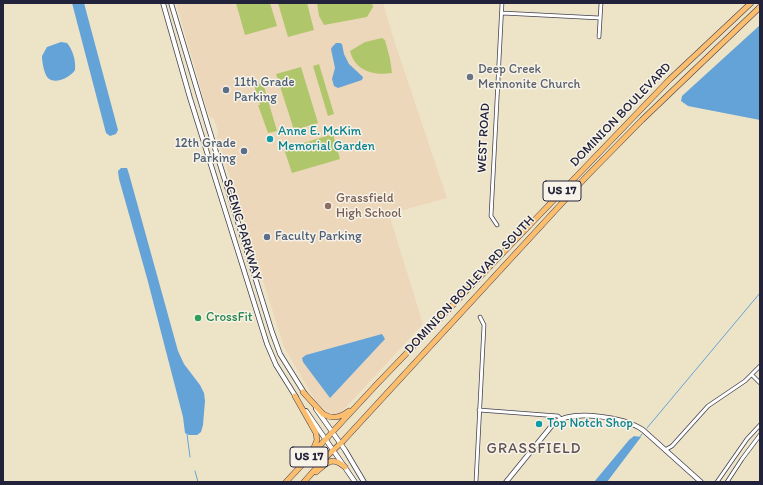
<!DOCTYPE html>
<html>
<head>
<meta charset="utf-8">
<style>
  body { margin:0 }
  #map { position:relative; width:763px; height:485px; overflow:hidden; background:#ede4c7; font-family:Itim,sans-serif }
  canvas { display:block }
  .frame { position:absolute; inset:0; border:4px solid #22223b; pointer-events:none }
</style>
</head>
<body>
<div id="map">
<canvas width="763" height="485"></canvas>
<div class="frame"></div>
</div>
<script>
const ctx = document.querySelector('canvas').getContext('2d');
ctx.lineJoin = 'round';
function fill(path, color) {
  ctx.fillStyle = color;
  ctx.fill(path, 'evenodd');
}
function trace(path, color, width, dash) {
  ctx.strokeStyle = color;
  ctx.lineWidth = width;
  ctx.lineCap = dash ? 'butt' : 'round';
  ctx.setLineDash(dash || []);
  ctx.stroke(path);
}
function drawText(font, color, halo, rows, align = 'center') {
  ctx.font = font + ' Itim,sans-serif';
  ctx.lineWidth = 3;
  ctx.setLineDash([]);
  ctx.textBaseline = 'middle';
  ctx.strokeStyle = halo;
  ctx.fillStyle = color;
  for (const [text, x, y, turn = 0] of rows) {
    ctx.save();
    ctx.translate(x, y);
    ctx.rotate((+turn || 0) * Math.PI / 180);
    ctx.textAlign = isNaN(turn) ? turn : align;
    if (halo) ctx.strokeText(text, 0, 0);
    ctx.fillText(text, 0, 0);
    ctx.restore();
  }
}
fill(new Path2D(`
  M176 3H383L395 43 447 198 389 214 423 324 338 416H329L320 409 284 347 217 137 218 131 214 119 209 116Z`), '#edd7bb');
fill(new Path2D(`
  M236 3H270L277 26 245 35Z
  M278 3H307L314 30 288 37Z
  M317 3H372L373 7 367 17 324 25 319 16Z
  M382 38 385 40 390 59 392 73C374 76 355 71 350 51L365 42Z
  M319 64 334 114 328 116 313 66Z
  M301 67 318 123 294 130 276 74Z
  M263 83 277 131 268 133 258 105H260L254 85Z
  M333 134 340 159 292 173 284 149Z`), '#b0c66a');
fill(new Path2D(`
  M72 3H84L118 130 116 134 110 136 106 133Z
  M760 25V120L688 106 681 101 682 96Z
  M61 42 67 43C73 50 76 61 75 70 71 77 55 85 48 78 44 74 42 62 42 56L47 47Z
  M336 43H340L342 44 344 54 349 64 363 77 362 80 338 88 334 86 332 79 335 68 331 49 332 47Z
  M121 168H127L129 174 178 351 184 364 200 385 204 393 205 401 203 425 201 432 197 435H189L185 433 183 417 147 278 119 179 118 171Z
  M382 334 385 339 330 398 303 362 302 358 306 355Z
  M634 436 641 437 607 482H594L629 440Z`), '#64a3d7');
trace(new Path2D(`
  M647 428 760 293
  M187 434 190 457
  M639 438 642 434
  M195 471 198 482`), '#64a3d7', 1);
const minor = new Path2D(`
  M502 13 600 18
  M599 37 601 3
  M497 225 491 216 502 3
  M752 375 760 383
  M479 410 558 416 561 419
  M665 450 672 446 708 406 745 381 760 366
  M476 482 484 325 480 317
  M717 482 747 439 760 425
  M727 482 742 459 760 435`);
const tertiary = new Path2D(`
  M163 3 190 98 267 344 276 365 296 397
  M171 3 208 126 272 332 280 354 305 394
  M316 409 345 450 364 482
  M306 411 355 482
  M506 482 554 423C573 409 624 417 643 430L701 482`);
const trunk = new Path2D(`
  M303 392 323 414C333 420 341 417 349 411
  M295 396 316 433 317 440 313 450
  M316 472C328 462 332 456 345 467
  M286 482 377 384 670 79 751 3
  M304 482 326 457 343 441 586 177 642 120 760 7`);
trace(minor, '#403f50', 4.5);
trace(tertiary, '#403f50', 5.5);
trace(trunk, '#403f50', 6);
trace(minor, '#fff', 3);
trace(tertiary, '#fff', 4);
trace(trunk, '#fbbd6e', 5);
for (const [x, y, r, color] of [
  [470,77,4,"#6b7280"],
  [226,90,4,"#5c6f8a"],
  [270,139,4,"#0f9aa8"],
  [244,151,4,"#5c6f8a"],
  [328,206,4,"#8d6e63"],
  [267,237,4,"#5c6f8a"],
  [198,318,4,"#2e9e5b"],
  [539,424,4,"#0f9aa8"]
]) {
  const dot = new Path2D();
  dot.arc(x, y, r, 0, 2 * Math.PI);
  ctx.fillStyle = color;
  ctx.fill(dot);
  trace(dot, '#f7f3e8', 1.5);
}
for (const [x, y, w] of [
  [562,191,38],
  [309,457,38]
]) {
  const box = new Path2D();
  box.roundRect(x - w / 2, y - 10, w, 20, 3);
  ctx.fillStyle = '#f7f3e8';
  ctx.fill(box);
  trace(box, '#22223b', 1);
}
drawText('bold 12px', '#22223b', null, [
  ["US 17",562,191],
  ["US 17",309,457]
]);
drawText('13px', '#5b616d', '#f7f3e8', [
  ["Deep Creek",478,70],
  ["Mennonite Church",478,85]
], 'left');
drawText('13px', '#4e5e75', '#f7f3e8', [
  ["11th Grade",234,83],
  ["Parking",234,98],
  ["12th Grade",236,144,"right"],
  ["Parking",236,159,"right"],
  ["Faculty Parking",275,237]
], 'left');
drawText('13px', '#22223b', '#f7f3e8', [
  ["DOMINION BOULEVARD",621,115,-46],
  ["WEST ROAD",484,138,-87],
  ["SCENIC PARKWAY",242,230,73],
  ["DOMINION BOULEVARD SOUTH",470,285,-47]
]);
drawText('13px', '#0d838f', '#f7f3e8', [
  ["Anne E. McKim",278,132],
  ["Memorial Garden",278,147],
  ["Top Notch Shop",547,424]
], 'left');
drawText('13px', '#785e54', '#f7f3e8', [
  ["Grassfield",336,199],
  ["High School",336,214]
], 'left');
drawText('13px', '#27864d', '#f7f3e8', [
  ["CrossFit",206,318]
], 'left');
ctx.letterSpacing = '1px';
drawText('15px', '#605254', '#f7f3e8', [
  ["GRASSFIELD",534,449]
]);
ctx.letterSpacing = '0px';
</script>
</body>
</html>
